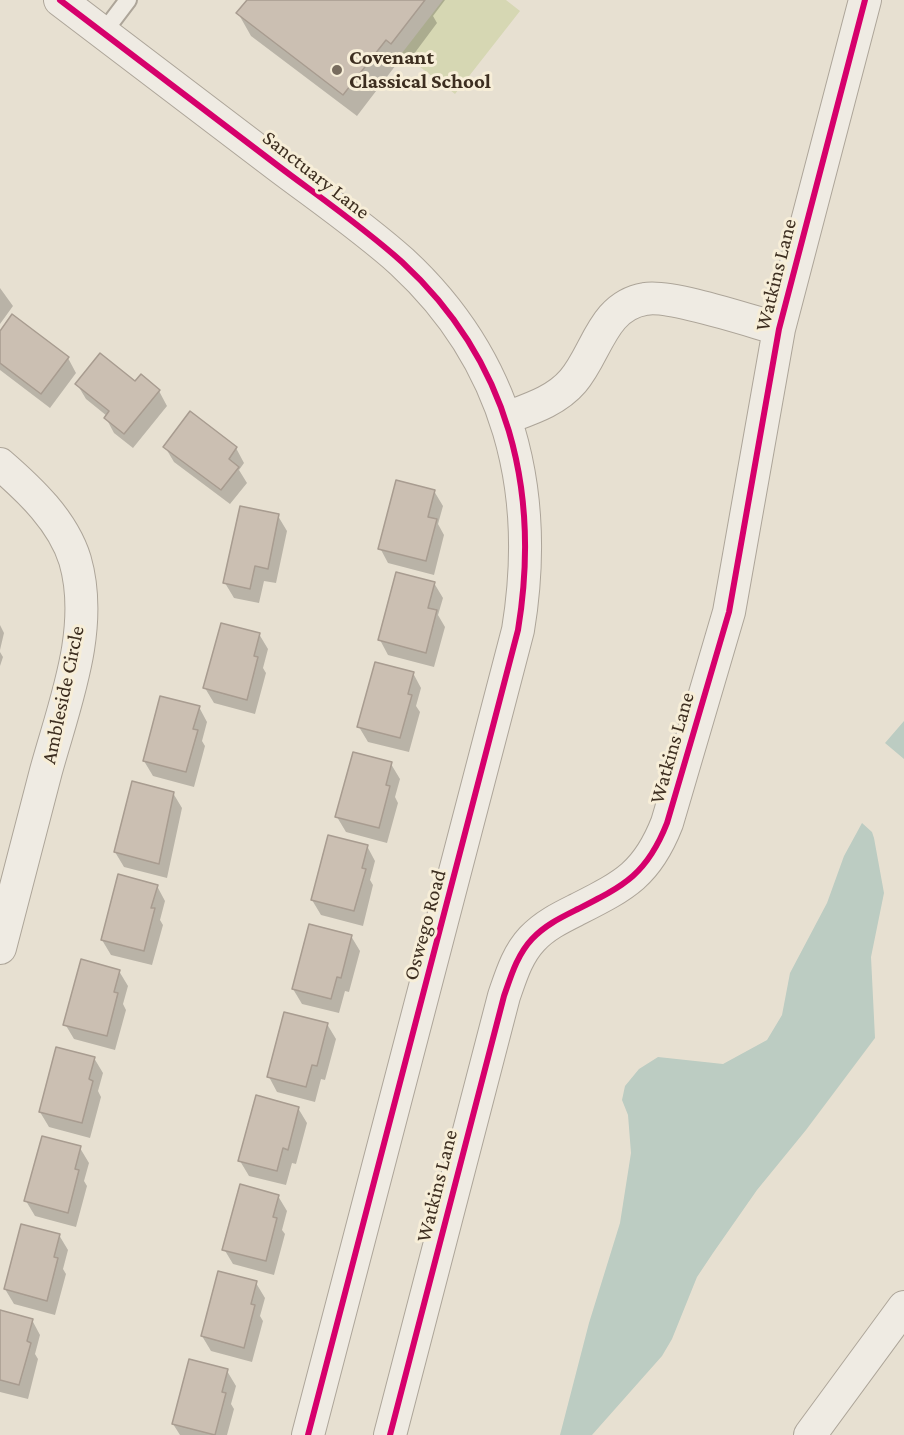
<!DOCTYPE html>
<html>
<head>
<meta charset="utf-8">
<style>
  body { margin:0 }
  canvas { display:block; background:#e7e0d1 }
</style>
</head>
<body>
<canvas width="904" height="1435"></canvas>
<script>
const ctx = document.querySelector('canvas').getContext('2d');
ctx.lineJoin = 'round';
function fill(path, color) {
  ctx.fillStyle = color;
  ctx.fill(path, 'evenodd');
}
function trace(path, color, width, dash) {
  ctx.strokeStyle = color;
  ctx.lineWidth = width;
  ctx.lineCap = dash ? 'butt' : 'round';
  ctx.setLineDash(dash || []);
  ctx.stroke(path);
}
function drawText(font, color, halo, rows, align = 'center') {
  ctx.font = font + ' "Crimson Pro",serif';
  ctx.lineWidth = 6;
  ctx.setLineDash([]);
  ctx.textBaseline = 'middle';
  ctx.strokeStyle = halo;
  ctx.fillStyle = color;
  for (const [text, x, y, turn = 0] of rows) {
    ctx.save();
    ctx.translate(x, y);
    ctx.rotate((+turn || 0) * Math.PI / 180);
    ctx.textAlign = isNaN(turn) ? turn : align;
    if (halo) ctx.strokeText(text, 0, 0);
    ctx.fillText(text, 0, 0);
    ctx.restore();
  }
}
fill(new Path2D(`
  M443 0H506L520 11 455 94 402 53Z`), '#d6d7b3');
fill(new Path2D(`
  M904 721V759L885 743Z
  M862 823 872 832 874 838 884 893 871 957 875 1038 806 1130 757 1190 713 1253 697 1277 672 1339 662 1356 592 1435H560L589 1323 620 1223 631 1153 628 1115 622 1100 625 1086 639 1069 658 1057 723 1064 767 1040 782 1015 790 973 827 903 844 856Z`), '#bcccc2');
fill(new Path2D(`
  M248 0H445L433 16 437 23 405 66 399 61 357 116 251 36 238 13Z
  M0 288 13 306 0 324Z
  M0 333 68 358 76 373 50 408 0 370Z
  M135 383 159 391 167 406 133 448 114 433 106 418 107 416 86 399 77 384Z
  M165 447 236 448 244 463 239 470 247 483 230 504 174 462Z
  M434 491 443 506 438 524 444 535 434 575 388 563 380 548Z
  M278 516 287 531 276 583 264 581 259 603 234 598 225 583Z
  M434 583 443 598 438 615 445 627 434 667 388 655 380 640Z
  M0 625 4 633 0 650Z
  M259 634 268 649 263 668 266 673 255 714 214 703 205 688Z
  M0 652 3 657 0 666Z
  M413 673 421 688 416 706 420 712 409 752 368 742 359 727Z
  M199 707 207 722 202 741 205 746 194 787 153 776 144 761Z
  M391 764 400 779 395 797 398 803 387 843 346 832 337 817Z
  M173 793 182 808 167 878 124 867 115 852Z
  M367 846 375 861 370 880 373 885 363 926 321 915 312 900Z
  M157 886 165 901 160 920 163 925 152 965 111 955 102 940Z
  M351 936 360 951 349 992 345 991 339 1013 302 1004 293 989Z
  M119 971 128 986 123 1004 126 1010 115 1050 74 1039 65 1024Z
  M327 1024 336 1039 325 1080 321 1079 315 1102 277 1092 269 1077Z
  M94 1058 103 1073 98 1091 101 1097 90 1138 49 1127 40 1112Z
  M298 1108 307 1123 296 1164 292 1163 286 1185 249 1176 240 1161Z
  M80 1148 89 1163 84 1181 87 1186 76 1227 35 1216 26 1201Z
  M278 1196 287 1211 282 1230 285 1234 274 1275 233 1264 224 1249Z
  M59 1235 68 1250 63 1269 66 1274 55 1315 14 1304 5 1289Z
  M256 1283 265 1298 260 1316 263 1321 252 1362 211 1351 202 1336Z
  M0 1312 32 1320 40 1335 35 1354 38 1359 28 1399 0 1392Z
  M227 1371 236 1386 231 1404 234 1409 227 1435H180L173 1424Z`), '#0003');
const building = new Path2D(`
  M247 0H425L391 44 386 40 343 95 236 13Z
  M12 314 69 357 41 394 0 363V331Z
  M100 353 135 381 141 374 160 390 124 434 104 418 109 411 75 384Z
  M190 411 237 447 229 459 239 467 221 490 163 447Z
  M396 480 435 490 428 517 437 519 426 561 378 549Z
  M240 506 279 514 268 569 255 566 250 589 223 583Z
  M396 572 435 582 428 608 437 610 426 653 378 640Z
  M221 623 260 633 254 656 258 657 247 700 203 688Z
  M375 662 414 672 408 694 412 695 400 738 357 727Z
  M160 696 200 706 193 729 198 730 186 772 143 761Z
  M353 752 392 762 386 785 390 786 379 828 335 817Z
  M132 781 174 792 159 864 114 852Z
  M328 835 368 845 362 868 366 869 354 911 311 900Z
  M118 874 158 885 151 908H155L144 951 101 940Z
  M309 924 352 935 341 978 337 977 331 999 292 989Z
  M81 959 120 970 114 992 118 993 107 1036 63 1025Z
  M284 1012 328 1023 317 1066 312 1065 306 1087 267 1077Z
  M56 1047 95 1057 89 1079 93 1081 82 1123 39 1112Z
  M256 1095 299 1107 288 1150 283 1148 277 1171 238 1161Z
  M42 1136 81 1146 75 1169 79 1170 68 1213 24 1201Z
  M240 1184 279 1195 273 1217 277 1218 266 1261 222 1250Z
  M21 1224 60 1234 54 1257 58 1258 47 1301 4 1289Z
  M218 1271 257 1281 251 1304 255 1305 244 1348 201 1336Z
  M0 1310 33 1319 27 1341 31 1343 19 1385 0 1380Z
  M189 1359 228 1369 222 1392 226 1393 215 1435 172 1424Z`);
fill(building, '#cbbfb2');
trace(building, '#a89c90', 1.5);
const service = new Path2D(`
  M103 33 128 0`);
const minor = new Path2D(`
  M60 0C132 55 204 110 277 165 318 196 363 227 402 262 509 361 541 490 518 630L308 1435
  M506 418C530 409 556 401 573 381 597 353 602 306 645 299 670 294 750 321 779 329
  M0 464C30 490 63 521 75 560 95 629 64 705 46 771 31 830 15 889 0 948
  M390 1435 504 996C511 976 517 955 532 939 545 925 562 917 578 909 625 885 647 874 667 823L729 612 779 329 865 0
  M810 1435 904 1307`);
trace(service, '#ada599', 20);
trace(minor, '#ada599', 34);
trace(service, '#efebe3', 16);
trace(minor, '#efebe3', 32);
trace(new Path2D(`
  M60 0C132 55 204 110 277 165 318 196 363 227 402 262 509 361 541 490 518 630L308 1435
  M390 1435 504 996C511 976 517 955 532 939 545 925 562 917 578 909 625 885 647 874 667 823L729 612 779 329 865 0`), '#d6006c', 6);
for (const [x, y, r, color] of [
  [337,70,6,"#786c5e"]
]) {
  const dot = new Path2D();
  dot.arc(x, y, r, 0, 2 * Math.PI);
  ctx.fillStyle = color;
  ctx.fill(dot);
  trace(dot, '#f7eed8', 2);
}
drawText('bold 21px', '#3d2e20', '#f7eed8', [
  ["Covenant",349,58],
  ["Classical School",349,82]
], 'left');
drawText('21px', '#3d2e20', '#f7eed8', [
  ["Sanctuary Lane",316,175,38],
  ["Watkins Lane",776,275,-76],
  ["Ambleside Circle",63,695,-78],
  ["Watkins Lane",672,748,-74],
  ["Oswego Road",425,925,-75],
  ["Watkins Lane",437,1186,-76]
]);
</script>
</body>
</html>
